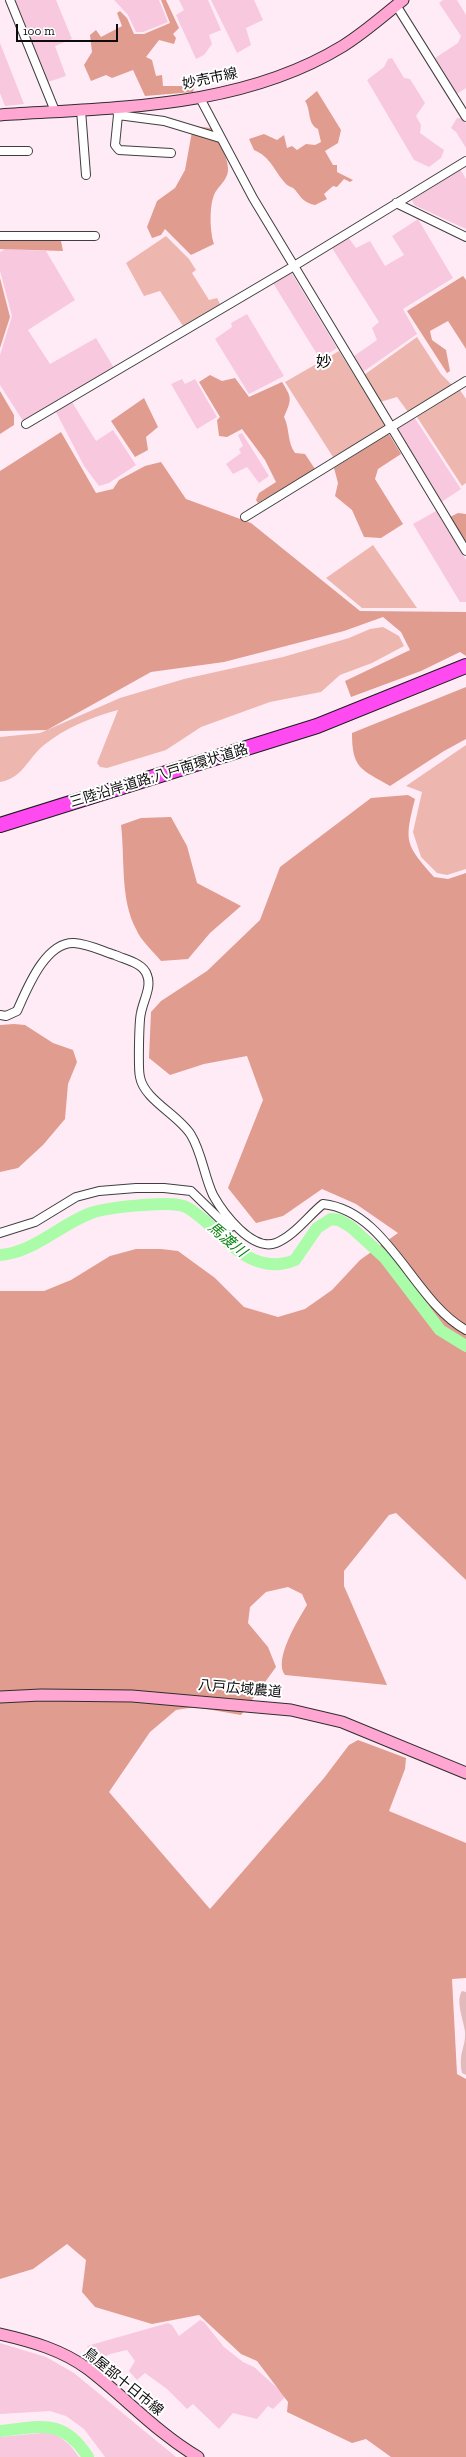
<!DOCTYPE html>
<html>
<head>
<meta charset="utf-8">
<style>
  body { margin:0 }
  #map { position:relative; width:466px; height:2457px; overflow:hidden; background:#ffebf6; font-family:"Zilla Slab",serif }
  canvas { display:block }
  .scale { position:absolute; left:16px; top:24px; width:102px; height:18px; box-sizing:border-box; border:2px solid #0c0c0c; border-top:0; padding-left:5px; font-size:12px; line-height:14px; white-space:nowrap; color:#0c0c0c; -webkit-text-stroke:3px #fff; paint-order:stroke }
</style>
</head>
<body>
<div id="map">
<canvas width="466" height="2457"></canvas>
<div class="scale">100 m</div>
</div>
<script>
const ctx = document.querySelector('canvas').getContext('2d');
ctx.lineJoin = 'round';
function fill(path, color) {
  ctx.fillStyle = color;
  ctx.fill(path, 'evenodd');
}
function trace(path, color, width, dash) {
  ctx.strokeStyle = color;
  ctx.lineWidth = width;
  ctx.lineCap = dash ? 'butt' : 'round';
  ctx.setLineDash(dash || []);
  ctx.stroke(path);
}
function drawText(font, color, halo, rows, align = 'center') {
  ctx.font = font + ' "Zilla Slab","Noto Sans JP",serif';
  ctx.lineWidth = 4;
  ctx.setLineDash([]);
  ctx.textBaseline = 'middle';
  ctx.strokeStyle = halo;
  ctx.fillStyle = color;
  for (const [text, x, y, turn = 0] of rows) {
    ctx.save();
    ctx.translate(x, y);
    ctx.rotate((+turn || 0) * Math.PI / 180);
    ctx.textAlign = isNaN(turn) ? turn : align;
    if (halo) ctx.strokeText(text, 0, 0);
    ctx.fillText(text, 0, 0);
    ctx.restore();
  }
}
fill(new Path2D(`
  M15 0H56L72 39 55 46 66 76 48 82Z
  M114 0H159L168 22 143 32H136L128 15Z
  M179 0H208L221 30 209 35 212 44 204 55 196 59 176 15 184 10Z
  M211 0H254L263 20 246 28 251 45 237 53Z
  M443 0H457L466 15V88L457 94 435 58 458 43 461 36 439 3Z
  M0 43 24 104 5 106 0 93Z
  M392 58 404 78 410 79 425 103 416 116 421 125 420 133 444 150 441 158 429 167 414 160 367 80 384 67 388 59Z
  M457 118H463L466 124V148L456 132 451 128Z
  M460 169 466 179V229L414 205 412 200Z
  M418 219 453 278 403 309 417 334 363 372 354 356 377 340 372 328 379 322 332 248 348 237 356 248 370 241 385 266 404 255 392 236Z
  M5 249 46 251 75 300 28 330 50 364 96 338 114 368 23 421 0 385V355L12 316 0 271V252Z
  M291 272 337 348 320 359 273 283Z
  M247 314 284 376 249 394 215 339 232 327 231 323Z
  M182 379 185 384 195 379 217 417 197 429 171 384Z
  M72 402 96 441 113 430 136 465 109 483 99 486 84 466 56 412Z
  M414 417 461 489 440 503 396 428Z
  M242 433 269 476 259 483 247 467 233 474 226 464 241 453 239 449 243 446 238 435Z
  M436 511 466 560V602H460L413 524Z
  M200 2320 204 2322 224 2347 243 2362 254 2367 286 2396 273 2409 268 2406 257 2419 233 2413 219 2429 193 2404 187 2409 167 2389 145 2373 137 2380 129 2371 135 2361 127 2350 110 2354 96 2362 87 2346 168 2323 172 2325 179 2336Z
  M0 2343 46 2357 74 2373 176 2457H105L84 2429 66 2416 50 2411 0 2414Z
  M53 2432 69 2444 79 2457H0V2437Z`), '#f8c8de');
fill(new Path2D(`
  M166 236 189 259 196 270 192 273 209 300 217 298 220 304 183 326 160 291 144 296 126 263Z
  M417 337 441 374 452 385 408 412 397 397 380 402 364 375Z
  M339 351 386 426 333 457 285 382Z
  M460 390 466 399V483L462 486 417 417Z
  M373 545 417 608H362L326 578Z
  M383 627 399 636 404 646 372 663 340 675 321 692 270 702 201 727 166 750 107 768 100 767 97 763 118 710C92 717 65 728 44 745 28 758 22 779 0 782V737L40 733 120 698 184 679 283 657 349 638 370 629Z
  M466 745V869L447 875 437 873 421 857 413 832 422 792 406 786Z`), '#edb7b0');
fill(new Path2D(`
  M161 0H166L179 28 173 34 176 38 174 44 159 40 146 57 152 60 156 76 162 75 163 86H187L194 88 193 92 145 96 133 70 112 78 106 75 91 81 84 65 92 52 90 35 96 30 101 37 122 26 117 13 120 11 127 18 134 34H144L170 23Z
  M317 91 341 130 338 143 325 151 333 165H337V172L353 180 350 182 344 179 337 187 333 186 324 194 327 199 315 205C305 203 302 199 296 191 294 187 289 187 286 184 274 171 271 157 254 150L249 139 264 134 277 140 284 135 287 148 292 146 297 150 306 144 315 145 321 142 318 129C307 124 311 109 305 101Z
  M193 126 211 128C217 140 229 157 228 171 227 181 217 187 214 195 209 208 210 232 214 244L191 255 165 229 161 235 152 238 147 227 157 201 175 188 185 170Z
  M0 241H61L63 251 0 249Z
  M463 276 466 280V349L448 321 430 331 432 340 446 350 450 371 447 373 407 311Z
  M0 278 10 317 0 348Z
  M210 375 222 381 235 378 249 397 282 382C292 398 292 399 284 417 290 429 287 442 295 453L305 454 315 469 258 503 256 500 259 493 276 482 265 460 242 429 227 437 219 436 217 420 220 417 199 382Z
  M0 391 14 415V425L0 434Z
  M144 398 158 427 146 437 148 450 135 457 111 421Z
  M61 432 96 493 113 489 119 480 145 466 161 462 186 499 251 523 360 611 466 612V656L460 652 421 671 351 697 345 681 410 650 401 632 383 617 344 631 224 662 151 672 47 730 0 731V471Z
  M389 434 401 454 378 469 375 479 403 524 381 538 364 537 352 510 335 496 338 483 334 468Z
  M458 513 466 514V542L450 517Z
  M466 687V739L444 751 390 786C361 769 352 769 352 733Z
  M408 795 415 799C404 842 405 844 434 877L448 879 466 873V1580L396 1513 389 1515 344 1571V1586L387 1685 285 1675C273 1660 298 1620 307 1605L302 1594 288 1587 266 1592 250 1607 248 1623 268 1647 276 1667 241 1715 195 1707 176 1710 150 1732 109 1792 210 1909 324 1778 349 1745 358 1740 406 1758 405 1769 389 1811 466 1843V1978L452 1979 457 2074 466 2079V2457H391L366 2439 352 2443 287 2412 288 2402 257 2361 241 2354 199 2315 152 2324 95 2307 82 2292 86 2260 67 2244 33 2269 0 2279V1291H44L71 1280 110 1256 136 1249H161L178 1251 215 1278 244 1307 278 1317 305 1309 332 1290 360 1260 398 1233 356 1204 322 1189 283 1216 256 1223 228 1188 263 1100 247 1056 204 1064 170 1075 149 1058 151 1012 161 1001 207 971 260 920 280 867 371 798Z
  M171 817 187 846 197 883 241 906 210 933 188 959 161 961C153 951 141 941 136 929 120 899 125 858 121 825L141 818Z
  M14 1024 25 1025 53 1043 73 1050 77 1062 68 1084 65 1119 43 1145 18 1168 0 1172V1025Z`), '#e09c8e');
fill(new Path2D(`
  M462 1991 466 1992V2075L462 2073C458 2053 466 2047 465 2032 464 2021 455 2001 462 1991Z`), '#e3babc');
trace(new Path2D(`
  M0 1255C33 1253 61 1224 91 1213 108 1207 161 1202 179 1205 189 1206 196 1214 204 1220 230 1244 256 1276 295 1260L317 1228 331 1219 339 1220 351 1227 385 1258 440 1330 466 1346
  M0 2431C40 2427 63 2417 88 2457`), '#aafca9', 12);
const street = new Path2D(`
  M10 0 55 111
  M396 5 466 117
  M200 98 253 198 466 551
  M116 107 118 115 164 121 220 138
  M81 110 86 175
  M118 115 115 145 119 150 171 153
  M0 151H28
  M396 203 466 237
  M0 236H95
  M26 424 294 266 466 161
  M245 517 466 381
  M0 1015 6 1016 17 1011C27 989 45 942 74 943 89 944 102 951 115 955 126 960 143 963 147 975 152 987 143 1001 141 1013 139 1020 138 1070 140 1077 144 1100 179 1115 191 1135 202 1153 204 1176 213 1195 223 1213 252 1252 276 1243 294 1236 308 1216 323 1204 388 1211 413 1301 466 1330
  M0 1233 35 1222 76 1197 99 1191 136 1188H164L191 1191 225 1224 231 1227 235 1225`);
const secondary = new Path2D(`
  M0 115C116 107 240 109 343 46 364 33 383 16 403 0
  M0 1697 41 1695 132 1696 291 1710 342 1722 466 1773
  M0 2334C31 2341 62 2350 88 2369 126 2398 157 2433 198 2457`);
const highway = new Path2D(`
  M0 825 317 726 466 666`);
trace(street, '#3f3f3f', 10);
trace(secondary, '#2e2e2e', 13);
trace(highway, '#1d1d1d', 16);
trace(street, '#fff', 8);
trace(secondary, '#ffa6d2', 11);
trace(highway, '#ff49f1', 14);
drawText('14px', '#0c0c0c', '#fff', [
  ["妙売市線",210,79,-12],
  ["三陸沿岸道路;八戸南環状道路",159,776,-17],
  ["八戸広域農道",240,1689,5],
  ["鳥屋部十日市線",123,2382,39]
]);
drawText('italic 15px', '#0b8412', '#fff', [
  ["馬渡川",227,1240,40]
]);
drawText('16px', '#0c0c0c', '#fff', [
  ["妙",324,362]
]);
</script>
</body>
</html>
